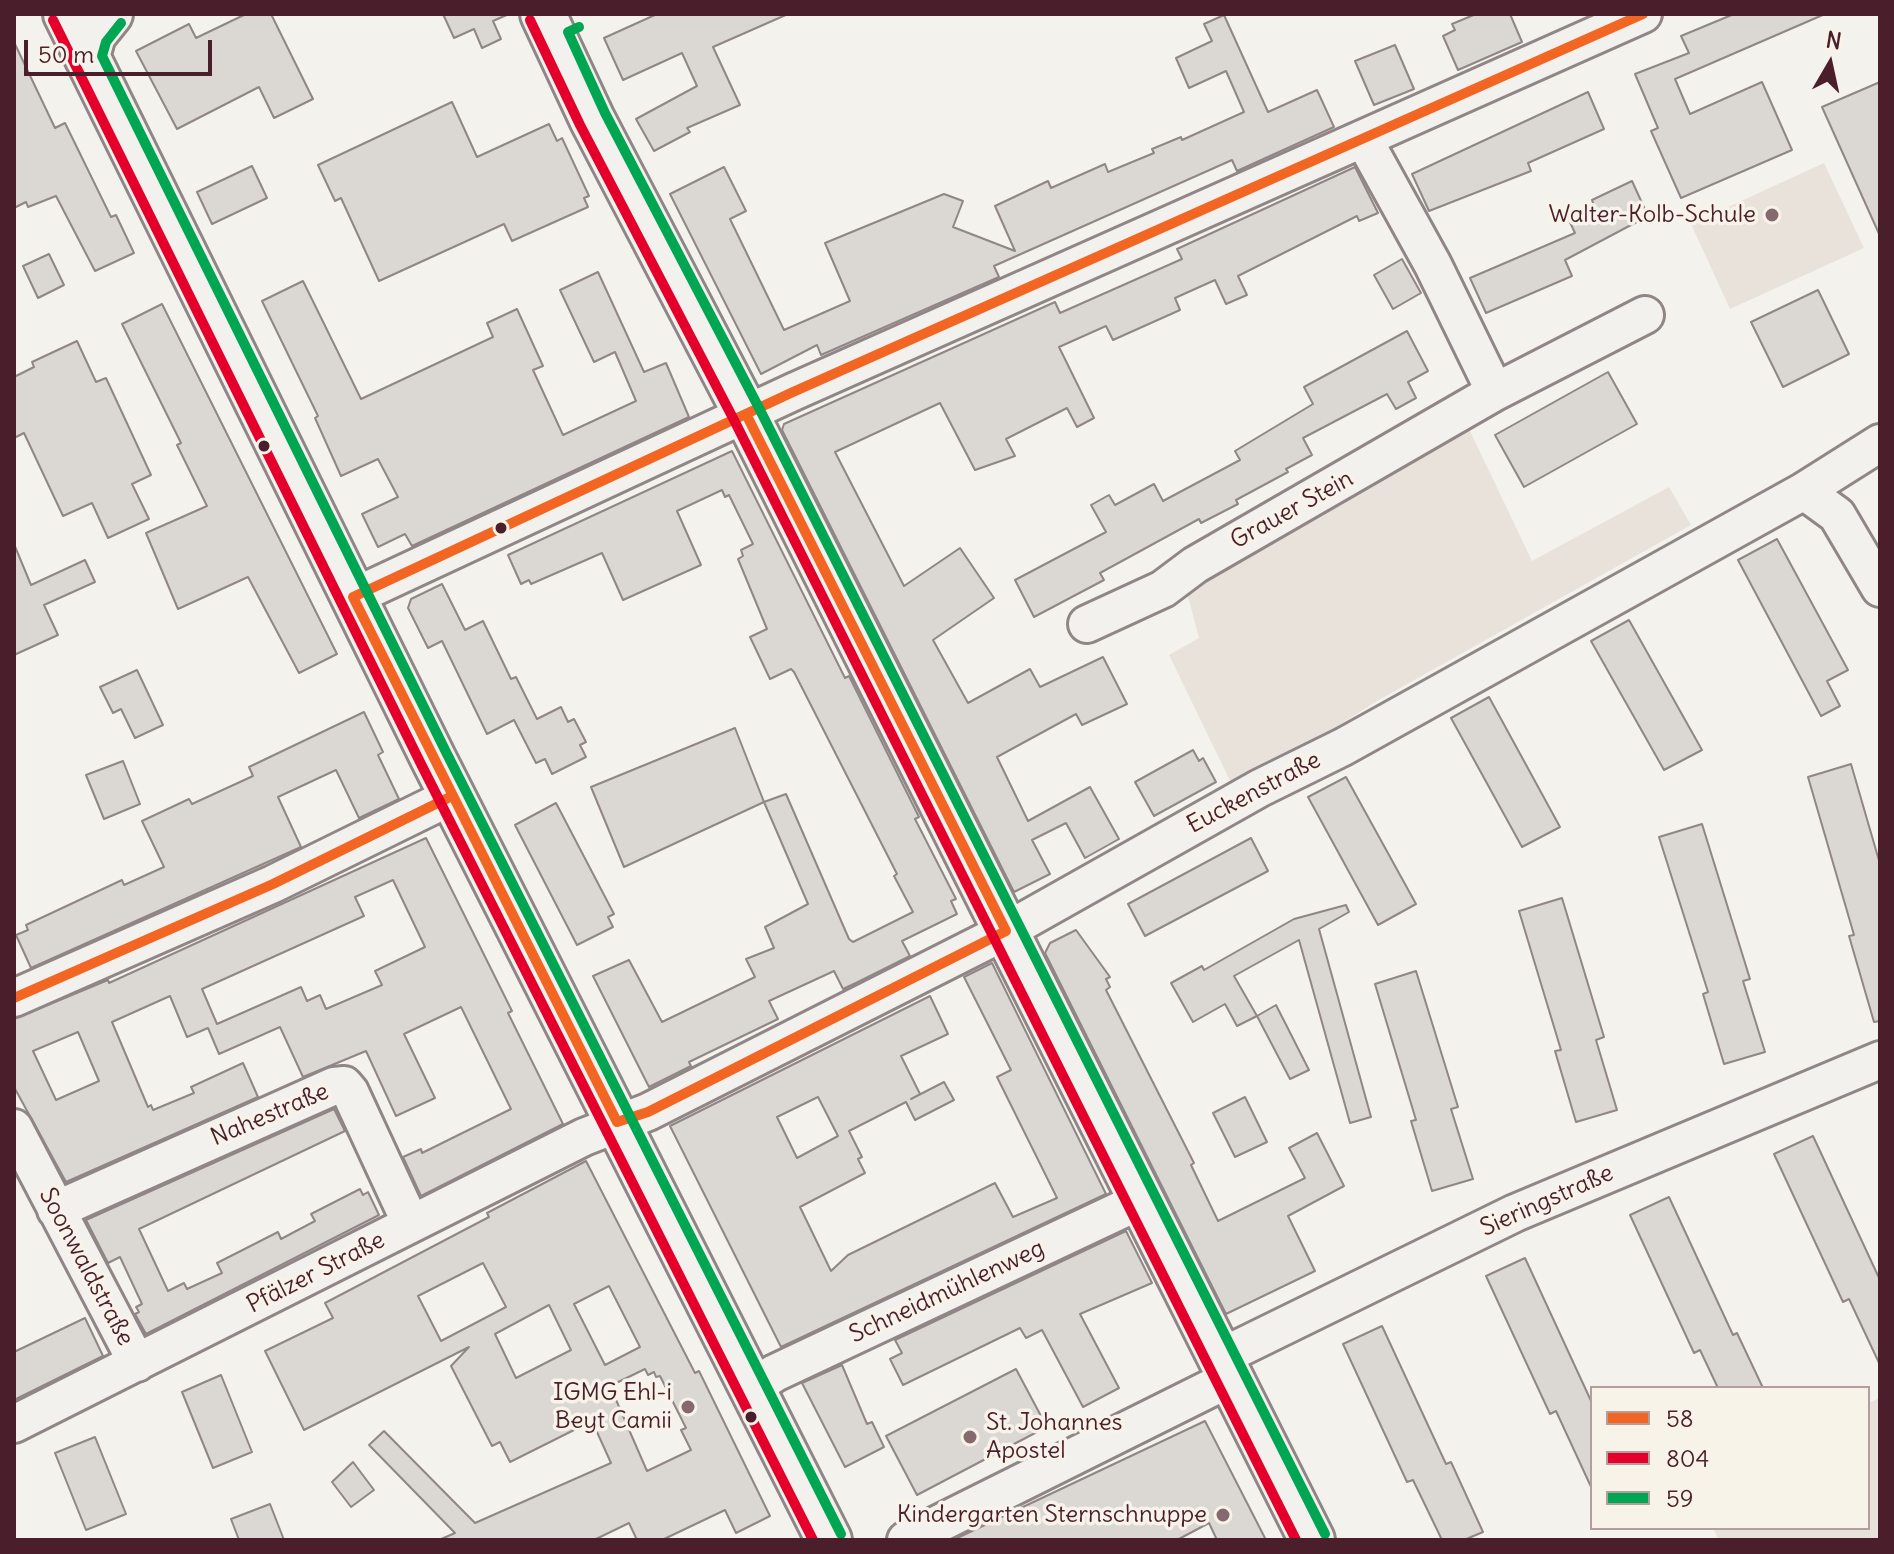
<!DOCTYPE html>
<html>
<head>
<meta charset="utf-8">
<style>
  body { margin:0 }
  #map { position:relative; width:1894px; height:1554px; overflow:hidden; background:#f4f2ec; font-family:Delius,sans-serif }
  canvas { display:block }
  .frame { position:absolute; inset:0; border:16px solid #4a1f2b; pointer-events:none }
  .legend { position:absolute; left:1590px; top:1386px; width:280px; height:144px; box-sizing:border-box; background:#f7f3e8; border:2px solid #b29e9c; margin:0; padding:10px 14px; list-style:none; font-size:24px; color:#4a1f2b }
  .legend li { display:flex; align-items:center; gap:16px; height:40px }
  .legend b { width:40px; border:2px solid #b29e9c }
  .north { position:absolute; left:1790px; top:24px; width:80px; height:80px; -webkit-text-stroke:6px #f7f3e8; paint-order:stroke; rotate:9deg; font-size:22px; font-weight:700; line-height:32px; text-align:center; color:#4a1f2b }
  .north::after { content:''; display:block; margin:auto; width:28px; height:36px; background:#4a1f2b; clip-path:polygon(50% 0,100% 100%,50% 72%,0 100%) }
  .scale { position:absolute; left:24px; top:40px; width:188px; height:36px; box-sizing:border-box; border:4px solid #4a1f2b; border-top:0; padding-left:10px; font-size:24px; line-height:28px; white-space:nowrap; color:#4a1f2b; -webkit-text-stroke:6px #f7f3e8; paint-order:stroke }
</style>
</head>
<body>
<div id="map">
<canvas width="1894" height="1554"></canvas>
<div class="frame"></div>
<ul class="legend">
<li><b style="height:10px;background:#f26522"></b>58</li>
<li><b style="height:10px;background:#e4002b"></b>804</li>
<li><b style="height:10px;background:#00a651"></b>59</li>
</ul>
<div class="north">N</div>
<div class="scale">50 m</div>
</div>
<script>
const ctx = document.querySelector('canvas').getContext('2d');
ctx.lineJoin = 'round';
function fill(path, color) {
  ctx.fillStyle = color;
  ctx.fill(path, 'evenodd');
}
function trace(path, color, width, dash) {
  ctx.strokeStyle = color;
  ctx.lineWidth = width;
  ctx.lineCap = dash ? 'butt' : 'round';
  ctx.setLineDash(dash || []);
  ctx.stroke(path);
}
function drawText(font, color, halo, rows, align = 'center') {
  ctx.font = font + ' Delius,sans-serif';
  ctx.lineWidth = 7;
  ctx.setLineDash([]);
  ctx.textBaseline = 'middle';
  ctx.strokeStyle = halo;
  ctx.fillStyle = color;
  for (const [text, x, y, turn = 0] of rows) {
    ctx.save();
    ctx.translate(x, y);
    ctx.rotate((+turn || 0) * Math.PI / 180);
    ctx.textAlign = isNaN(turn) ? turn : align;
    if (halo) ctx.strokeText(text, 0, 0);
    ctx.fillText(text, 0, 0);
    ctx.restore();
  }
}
fill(new Path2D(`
  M1824 163 1864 248 1730 309 1691 224Z
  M1469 429 1532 561 1669 487 1691 525 1377 701 1235 791 1169 655 1199 638 1186 589Z
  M1880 1398V1540H1719L1713 1528H1868V1403Z`), '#e8e2da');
const building = new Path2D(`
  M246 14H271L313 99 274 118 259 87 177 129 136 51 189 24 196 38Z
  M443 14H509L493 21 501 39 482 48 474 29 454 38Z
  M657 14H788L713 47 740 105 687 128 690 132 654 151 636 119 697 86 682 53 623 80 604 38Z
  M1476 14H1510L1522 42 1458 70 1443 36 1455 30 1452 24Z
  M1734 14H1825L1675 79 1690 114 1762 82 1792 150 1681 198 1651 131 1658 128 1635 74 1689 53 1681 36Z
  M1224 15 1268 112 1317 90 1334 127 1237 171 1232 160 994 266 999 277 821 355 817 345 761 374 670 194 724 167 746 211 730 219 784 330 850 301 825 243 944 194 963 201 953 227 1015 251 995 206 1048 181 1051 188 1105 164 1108 172 1154 153 1152 149 1181 137 1182 140 1244 112 1226 71 1189 88 1176 58 1212 41 1204 24Z
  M14 42 55 128 65 123 111 217 116 215 134 253 95 271 56 196 28 207 26 202 14 208Z
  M1395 45 1414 89 1374 105 1355 61Z
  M1880 82V236L1822 107Z
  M1588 92 1604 129 1528 163 1531 171 1429 211 1412 174Z
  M452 102 477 157 549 124 557 141 562 138 589 196 584 198 588 207 512 241 504 224 379 281 341 198 335 201 318 165Z
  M252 166 267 198 212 224 197 192Z
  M1355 167 1378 213 1359 221 1357 216 1238 276 1247 295 1226 304 1215 280 1175 298 1180 310 1113 340 1106 326 1059 347 1094 418 1077 427 1067 408 1006 439 1015 456 975 470 940 403 835 452 904 586 960 548 994 598 933 640 968 703 1030 669 1040 687 1103 657 1127 704 1082 725 1076 714 997 757 1028 821 1090 787 1119 839 1085 858 1066 823 1032 840 1050 874 1014 892 782 430 784 424 1055 302 1060 313 1182 259 1177 249Z
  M1632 181 1648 216 1565 260 1572 276 1486 313 1470 278 1575 233 1568 218 1594 206 1592 200Z
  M49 254 64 285 38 298 23 266Z
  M1402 259 1421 293 1393 309 1374 275Z
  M598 272 644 372 666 363 689 417 412 546 405 534 378 547 362 514 398 497 378 459 341 476 315 418 318 416 262 301 303 281 361 399 493 337 487 323 517 309 543 366 533 370 563 435 636 401 615 352 594 362 560 290Z
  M1818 290 1849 354 1783 387 1751 322Z
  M162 304 337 654 299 673 248 577 178 609 146 533 207 506 177 445 181 443 122 324Z
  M1407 331 1428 371 1408 382 1416 398 1396 409 1387 394 1303 438 1312 455 1286 469 1288 472 1236 500 1238 504 1201 523 1199 519 1100 573 1104 580 1034 617 1015 580 1106 532 1091 505 1109 495 1115 505 1154 484 1163 501 1240 460 1235 451 1313 404 1304 387Z
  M77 341 96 382 106 378 151 475 132 484 149 519 108 538 92 503 63 516 24 433 14 438V377L34 367 32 362Z
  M1608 372 1637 424 1524 487 1495 435Z
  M732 451 845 678 849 676 919 817 915 819 956 899 951 901 957 914 902 941 910 956 858 982 843 989 834 971 769 1001 778 1019 689 1062 691 1066 649 1087 593 976 629 960 662 1022 755 977 746 959 774 948 765 927 808 904 764 802 786 794 849 939 853 942 913 912 894 876 897 874 794 672 791 669 770 679 750 637 767 629 738 559 743 556 741 550 753 544 729 495 725 497 722 490 677 511 701 565 623 600 602 553 531 584 529 580 521 584 508 555Z
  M1777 539 1848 670 1827 681 1840 706 1821 716 1738 560Z
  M14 544 31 585 85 560 95 582 44 605 58 635 14 655Z
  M442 584 465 630 483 621 511 679 516 677 537 719 561 707 568 722 574 719 586 742 580 745 586 757 552 774 545 759 536 763 514 720 487 734 442 641 428 648 408 608 411 599Z
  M1629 620 1702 750 1664 770 1591 641Z
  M137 670 163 725 135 738 121 709 113 713 100 687Z
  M1489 697 1560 827 1522 847 1451 718Z
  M364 712 383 752 378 755 399 799 359 818 336 770 278 797 301 847 31 968 16 935 28 930 26 925 122 880 124 885 164 867 142 821 189 799 192 804 253 776 249 767Z
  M735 728 764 802 624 867 591 787Z
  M1193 750 1199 761 1203 758 1216 782 1154 816 1135 782Z
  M123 761 140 804 104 819 86 775Z
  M1851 764 1880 864V1021L1874 1022 1849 936 1854 935 1808 777Z
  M1346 777 1416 904 1378 925 1308 797Z
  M556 803 614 914 608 917 613 927 577 945 515 825Z
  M1702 824 1750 979 1743 981 1765 1052 1724 1064 1703 994 1708 992 1659 837Z
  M426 838 512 1011 508 1013 563 1124 421 1196 403 1157 421 1149 422 1153 511 1109 461 1007 404 1034 435 1098 396 1116 366 1051 303 1077 280 1027 219 1054 208 1028 187 1037 170 996 112 1022 148 1107 151 1105 153 1110 194 1093 191 1087 243 1063 258 1097 66 1182 14 1087V1019L108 980 109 983ZM393 880 425 947 375 971 382 985 326 1009 320 995 307 1001 301 987 217 1024 202 989 364 916 355 897ZM78 1032 99 1081 56 1100 33 1051Z
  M1251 838 1268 871 1145 936 1128 904Z
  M1562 898 1604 1037 1596 1040 1617 1110 1576 1122 1555 1051 1561 1050 1519 911Z
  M1346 905 1349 912 1319 929 1371 1117 1350 1123 1299 940 1234 976 1257 1016 1237 1026 1225 1004 1193 1022 1171 983 1202 966 1204 970 1294 919Z
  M1076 930 1110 977 1106 979 1110 987 1106 990 1194 1163 1191 1165 1218 1221 1305 1178 1289 1148 1317 1133 1344 1186 1288 1216 1315 1271 1226 1314 1045 953 1050 943Z
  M992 963 1106 1194 781 1347 670 1126 930 996 948 1034 901 1056 920 1094 911 1099 944 1082 954 1100 915 1120 906 1102 849 1131 862 1157 858 1159 865 1173 800 1207 831 1271 848 1255 995 1183 1013 1217 1057 1198 997 1077 1011 1070 964 977ZM818 1097 838 1136 797 1158 777 1117Z
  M1416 971 1458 1107 1451 1109 1473 1179 1432 1191 1411 1121 1416 1120 1375 984Z
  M1276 1005 1309 1070 1290 1079 1257 1016Z
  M1245 1097 1267 1142 1235 1157 1213 1113Z
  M334 1109 345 1131 139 1229 168 1291 184 1283 187 1289 222 1273 217 1263 278 1232 281 1239 315 1221 311 1214 360 1189 363 1195 368 1192 379 1215 146 1334 135 1314 139 1312 136 1307 142 1304 120 1257 108 1263 86 1220Z
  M1813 1136 1880 1280V1365L1849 1299 1843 1302 1774 1154Z
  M586 1161 695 1373 699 1371 770 1516 736 1533 725 1510 662 1540H637L629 1523 594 1540H439L455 1533 369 1445 384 1431 475 1523 611 1463 592 1421 510 1462 500 1442 492 1446 451 1366 469 1347 304 1430 265 1351 333 1318 325 1303 489 1217 487 1213ZM483 1263 506 1307 441 1341 418 1296ZM609 1286 640 1347 605 1365 574 1304ZM549 1305 571 1350 516 1378 495 1334ZM645 1369 648 1375 654 1372 656 1377 660 1376 686 1428 681 1430 691 1450 647 1471 610 1386Z
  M1669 1197 1733 1335 1737 1333 1763 1388H1718L1700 1350 1694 1353 1630 1215Z
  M1126 1231 1152 1283 1080 1314 1119 1388 1083 1407 1042 1330 1026 1338 1020 1328 903 1385 890 1359 902 1353 895 1340Z
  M1525 1258 1592 1403V1489L1556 1411 1550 1414 1486 1276Z
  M85 1318 103 1356 14 1400V1352Z
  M1382 1326 1446 1464 1451 1462 1483 1532 1464 1540H1442L1413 1480 1407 1482 1343 1344Z
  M842 1365 867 1424 872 1422 884 1447 845 1467 802 1383Z
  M1016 1369 1041 1416 1031 1421 1037 1432 917 1495 886 1436Z
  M221 1375 252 1452 213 1468 182 1392Z
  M1205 1421 1266 1540H1217L1209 1523 1177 1540H953Z
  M95 1437 126 1514 86 1530 55 1453Z
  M353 1462 374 1490 351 1507 332 1482Z
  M270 1504 284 1540H239L231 1519Z`);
fill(building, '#dbd7d3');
trace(building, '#8f8685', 2);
const minor = new Path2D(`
  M1364 140 1433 265 1495 392
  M1804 491 1837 515 1880 588
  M353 597 793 392 1643 14
  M1087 624 1163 589 1195 565 1495 392 1645 315
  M14 998 273 884 452 796
  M14 1128 137 1363
  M56 1210 334 1086 344 1085 350 1092 411 1224
  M1221 1357 1515 1213 1880 1060
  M753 1387 775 1373 1142 1200
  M14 1424 584 1137 648 1112 1006 931 1260 788 1343 747 1804 491 1880 443
  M906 1540 1233 1377`);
const major = new Path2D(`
  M66 14 433 758 829 1540
  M543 14 592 119 746 414 1312 1540
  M87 57 93 35 110 14`);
trace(minor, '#8f8685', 42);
trace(major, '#8f8685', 50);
trace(minor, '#f2f1ed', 36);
trace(major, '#f2f1ed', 44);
trace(new Path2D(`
  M746 414 1006 931
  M353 597 793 392 1643 14
  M353 597 617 1122
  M14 998 273 884 452 796
  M617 1122 648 1112 1006 931`), '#f26522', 10);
trace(new Path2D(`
  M53 20 421 764 813 1540
  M530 20 580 125 734 420 1296 1540`), '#e4002b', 10);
trace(new Path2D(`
  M121 23 106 42 102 56 446 752 841 1534
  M579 27 568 32 605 113 759 408 1325 1534`), '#00a651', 10);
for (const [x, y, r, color] of [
  [1772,215,8,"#86696f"],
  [264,446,7,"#4a1f2b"],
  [501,528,7,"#4a1f2b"],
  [688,1407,8,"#86696f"],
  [751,1417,7,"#4a1f2b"],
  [970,1437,8,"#86696f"],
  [1223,1515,8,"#86696f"]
]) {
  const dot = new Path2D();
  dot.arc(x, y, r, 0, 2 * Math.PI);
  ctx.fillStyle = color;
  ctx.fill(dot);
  trace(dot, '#f7f3e8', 3);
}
drawText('24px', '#4a1f2b', '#f7f3e8', [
  ["Walter-Kolb-Schule",1756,215],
  ["IGMG Ehl-i",672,1393],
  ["Beyt Camii",672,1421],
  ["St. Johannes",986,1423,"left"],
  ["Apostel",986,1451,"left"],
  ["Kindergarten Sternschnuppe",1207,1515]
], 'right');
drawText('24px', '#4a1f2b', '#f7f3e8', [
  ["Grauer Stein",1292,510,-29],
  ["Euckenstraße",1254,793,-28],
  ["Nahestraße",270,1115,-23],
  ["Sieringstraße",1547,1201,-24],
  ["Soonwaldstraße",86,1267,62],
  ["Pfälzer Straße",316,1273,-27],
  ["Schneidmühlenweg",947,1292,-25]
]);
</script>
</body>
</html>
